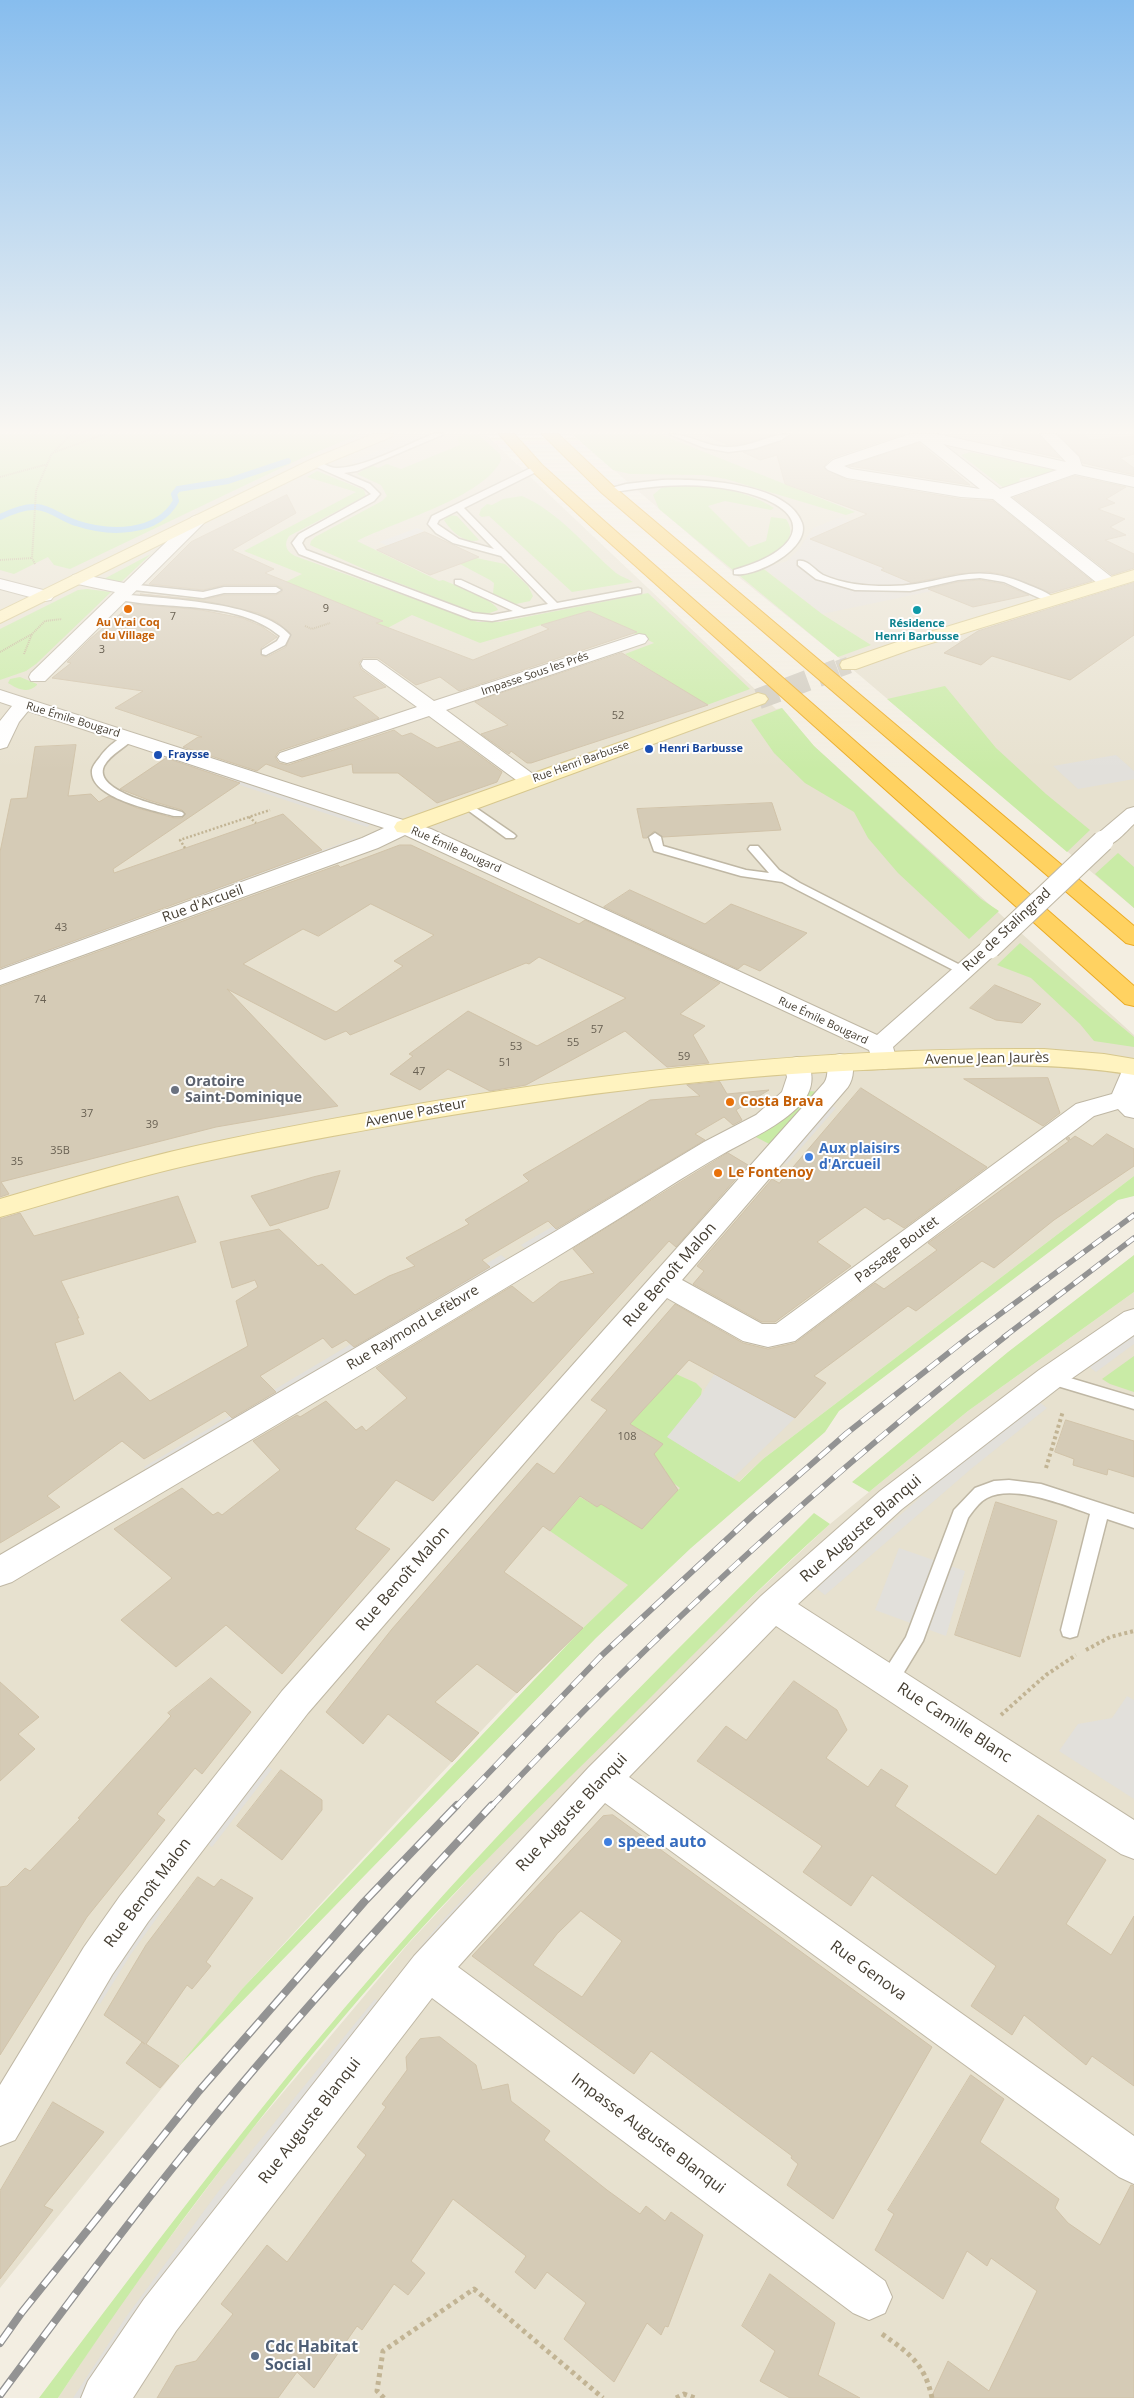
<!DOCTYPE html>
<html>
<head>
<meta charset="utf-8">
<style>
  body { margin:0 }
  canvas { display:block; background:#f3eee2 }
</style>
</head>
<body>
<canvas width="1134" height="2398"></canvas>
<script>
const ctx = document.querySelector('canvas').getContext('2d');
ctx.lineJoin = 'round';
function fill(path, color) {
  ctx.fillStyle = color;
  ctx.fill(path, 'evenodd');
}
function trace(path, color, width, dash) {
  ctx.strokeStyle = color;
  ctx.lineWidth = width;
  ctx.lineCap = dash ? 'butt' : 'round';
  ctx.setLineDash(dash || []);
  ctx.stroke(path);
}
function drawText(font, color, halo, rows, align = 'center') {
  ctx.font = font + ' "Open Sans",sans-serif';
  ctx.lineWidth = 4;
  ctx.setLineDash([]);
  ctx.textBaseline = 'middle';
  ctx.strokeStyle = halo;
  ctx.fillStyle = color;
  for (const [text, x, y, turn = 0] of rows) {
    ctx.save();
    ctx.translate(x, y);
    ctx.rotate((+turn || 0) * Math.PI / 180);
    ctx.textAlign = isNaN(turn) ? turn : align;
    if (halo) ctx.strokeText(text, 0, 0);
    ctx.fillText(text, 0, 0);
    ctx.restore();
  }
}
fill(new Path2D(`
  M0 434H485L776 709 782 708 814 746 1134 1035V1176L763 1459 583 1628 517 1693 434 1781 242 1989 0 2288Z
  M572 434H1134V908L838 657 735 574Z
  M1134 1292V2398H58L120 2304 243 2140 408 1944 504 1841 717 1630 830 1524 968 1411Z`), '#e7e1cf');
fill(new Path2D(`
  M841 517 964 564 987 568 1031 585 1020 591 989 579 822 614 764 568 787 561 799 549 813 528Z`), '#e4dfd7');
fill(new Path2D(`
  M0 434H361L304 457 70 569 54 565 48 557 14 574 0 570Z
  M468 434H478L500 454 501 460C485 497 393 522 357 541L439 581 443 580C454 585 495 600 498 610L487 614 473 612 373 573 310 545 311 541 315 537 382 501 387 496 381 485 357 474 371 465 378 468 387 464 401 469 460 445 457 437Z
  M572 434H659L855 512 846 515 726 479 703 475 630 474 613 470Z
  M970 452 1057 471 1042 476 1020 478 1019 483 1004 488 961 455Z
  M317 471 364 490 366 496 289 536C283 545 287 552 295 556L478 622H500L648 593 750 689 707 705 625 654 654 643 589 611 480 643 412 615 348 649 250 607 187 600 189 598 253 605 355 633 382 621 291 584 284 588 275 587 302 574 244 551 356 492 307 477Z
  M670 486C705 484 744 489 774 508L771 510 725 501 708 506 749 547 766 541 771 517 786 519C802 542 770 554 756 563L822 614 871 645 838 657 659 509 653 495 661 488Z
  M522 496C559 512 586 547 616 573 621 577 627 578 633 582L572 592 489 516 482 517 479 515 481 509 487 504 492 505 503 499Z
  M449 515 457 516 479 540C465 545 451 531 444 520Z
  M151 554 120 583 102 580Z
  M476 558 505 564 528 586 533 596 530 601 516 604 493 594 494 583 490 580 458 563Z
  M87 589 111 592 36 664 26 671 0 680V629L78 590Z
  M20 677 37 684V685C28 694 17 689 8 683L10 679Z
  M945 686 996 748 1046 794 1090 830 1067 852 887 699Z
  M782 708 814 746 981 899 999 911 969 939 898 873 868 838 854 812 805 783 774 753 751 720Z
  M1118 853 1134 867V908L1095 874Z
  M1020 943 1134 1037V1047L1094 1041 1080 1024 1031 978 997 965Z
  M808 1091 822 1092 773 1146 752 1135Z
  M1134 1176V1196L1118 1200 839 1411 825 1432 691 1548 596 1638 179 2066 242 1989 583 1628 628 1585 550 1531 580 1497 597 1507 601 1504 642 1529 680 1488 664 1476 666 1471 651 1458 663 1444 630 1424 676 1374 696 1383 702 1389 701 1395 668 1437 739 1482 763 1459Z
  M1134 1255V1292L968 1411 869 1492 852 1482 1008 1352Z
  M1134 1356V1392L1110 1384 1102 1379Z
  M814 1513 830 1524C767 1580 708 1640 648 1700 568 1780 485 1858 409 1942 281 2085 164 2238 58 2398H39C145 2258 250 2117 365 1984 507 1819 660 1666 814 1513Z`), '#c9eba6');
fill(new Path2D(`
  M420 434H433L365 463H353L352 461Z
  M417 528 424 531 388 546 379 542Z
  M166 755 372 823 367 827 161 759Z
  M1116 755 1134 771V779L1078 789 1053 766Z
  M356 838 360 841 199 900 195 897Z
  M135 918 139 923 5 971 2 967Z
  M829 1105 836 1108 787 1164 779 1161Z
  M695 1143 702 1148 528 1251 521 1245Z
  M501 1255 509 1261 151 1475 144 1467Z
  M1134 1331V1344L1096 1372 1087 1365Z
  M715 1373 795 1418 733 1478 667 1437 701 1395Z
  M1038 1401 1047 1408 971 1469 825 1595 816 1588 960 1463Z
  M899 1548 965 1571 946 1636 875 1610Z
  M1127 1696 1134 1700V1799L1059 1751 1078 1724 1112 1718Z
  M261 1763 272 1769 212 1847 201 1839Z
  M564 1793 572 1802 418 1971 407 1963 442 1921Z
  M151 1905 161 1912 131 1954 100 2004 90 1999Z
  M375 1999 386 2006 93 2398H73L126 2317 218 2192Z`), '#e2e0db');
trace(new Path2D(`
  M0 517C12 511 24 506 37 507 51 508 62 519 76 523 109 534 157 535 176 501L174 494 178 489 228 481 288 461`), '#97cbf6', 6);
const building = new Path2D(`
  M704 434H776L745 443 729 445Z
  M792 434H904L832 458 824 466V468L847 480 961 499 993 501 1092 581 1051 593 1006 575 988 572 956 574 912 583 881 570 884 568 810 539 867 514 785 484 777 455 760 460 743 452 782 442Z
  M1004 434H1038L1060 458 1002 445Z
  M1059 434H1083L1090 440 1134 436V454L1120 458 1134 468V475L1083 463 1080 456Z
  M919 443 970 485 849 466Z
  M1075 476 1126 487 1106 499 1115 503 1098 509 1125 519 1110 527 1126 535 1105 540 1134 554V568L1112 575 1014 498Z
  M287 495 296 513 232 550 274 569 265 573 383 621 376 623 473 660 549 629 541 625 589 611 637 632 459 691 440 677 416 685 378 658H363L359 663 361 669 386 687 353 697 379 718 279 751 275 757 279 763 288 765 394 730 402 736 411 733 437 748 460 741 502 772 497 782 437 803 398 773H353L352 764 302 777 266 764 257 771 183 747 198 737H202L115 708 143 691 52 678 71 663 67 662 90 639 132 604 201 610 242 618 261 626 277 637 261 648 262 656 267 657 286 647 291 634 277 622 258 613 210 602 140 594 203 600 224 595H276L282 592V588L276 585H224L203 590 149 584 191 542Z
  M425 532 434 536 479 557 430 575 377 550Z
  M980 580 1003 584 1029 595 973 607 928 589 958 582Z
  M1134 583V635L1070 680 992 656 981 665 944 653 978 631Z
  M622 653 708 705 531 763H527L511 751 509 754 481 734 508 725 475 702Z
  M76 745 68 796 91 794 99 802 109 796 137 808 174 818H182L186 814 182 810 148 800 120 789 166 758 240 783 113 869 114 873 283 814 322 850 0 968V852L11 799 27 798 35 747Z
  M772 803 781 830 663 837 654 831 647 838H643L637 809Z
  M400 845H411L579 924 585 920 720 983 680 1014 705 1026 693 1035 709 1063 667 1067 625 1031 526 1085 490 1091 448 1069 420 1090 390 1074 413 1056 409 1054 468 1011 537 1046 626 998 539 957 529 964 526 963 350 1035 346 1031 325 1040 227 989 338 1106 216 1127 1 1182 9 1194 0 1197V987L338 865 340 867ZM371 904 434 935 394 961 403 966 336 1012 243 964 303 929 318 936Z
  M630 890 705 924 731 904 807 933 760 971 744 964 738 969 604 907Z
  M995 985 1041 1004 1022 1023 996 1020 970 1008Z
  M1048 1078 1060 1113 1043 1126 964 1079Z
  M720 1082 727 1094 769 1090 736 1110 742 1120 733 1125 724 1117 695 1134 705 1140 556 1229 548 1221 482 1260 490 1267 354 1347 346 1340 332 1348 323 1338 260 1376 276 1392 232 1418 225 1411 144 1459 122 1441 47 1496 60 1507 0 1543V1219L20 1213 34 1236 178 1196 196 1242 61 1281 79 1318H77L84 1334 55 1343 74 1401 120 1372 150 1401 248 1346 236 1301 258 1287 255 1280 232 1288 220 1242 279 1229 318 1266 322 1264 355 1295 389 1276 415 1266 406 1258 469 1224 465 1220 529 1181 523 1175 650 1100 700 1096 687 1085Z
  M861 1088 987 1167 904 1228 888 1218 884 1220 865 1207 817 1242 851 1266 775 1322H762L693 1284 704 1271 697 1266 772 1179 779 1183Z
  M1107 1134 1134 1149V1166L1054 1220 994 1268 982 1261 916 1311 908 1306 880 1327 814 1376 826 1383 795 1418 689 1360 630 1424 663 1444 654 1454 678 1490 642 1529 601 1504 597 1507 580 1496 550 1531 543 1526 504 1572 583 1628 517 1693 477 1664 435 1702 479 1733 452 1762 388 1714 363 1744 326 1712 392 1629 537 1463 554 1474 607 1410 591 1400 675 1304 743 1343 768 1349 795 1343 875 1283 884 1289 937 1250 928 1243 1069 1141 1066 1139 1069 1137 1070 1140 1075 1136 1092 1146Z
  M728 1153 748 1165 676 1247 669 1241 433 1501 396 1480 355 1529 390 1549 282 1674 226 1625 176 1667 121 1620 172 1578 114 1529 182 1488 213 1515 218 1512 222 1515 280 1470 253 1441 297 1415 300 1417 326 1401 356 1430 362 1426 366 1431 407 1398 376 1368 512 1286 533 1303 560 1282 594 1273 573 1249Z
  M340 1171 328 1208 270 1226 251 1196 313 1177Z
  M1066 1420 1134 1441V1477L1108 1469 1107 1475 1073 1465 1074 1459 1055 1452Z
  M996 1502 1057 1521 1020 1657 955 1635Z
  M211 1678 251 1712 202 1774 195 1768 157 1814 165 1820 87 1917 0 2055V1887L7 1886 25 1868 30 1871 80 1819 78 1818 171 1716 168 1713Z
  M794 1681 837 1710 847 1730 826 1758 868 1787 881 1769 908 1786 895 1806 996 1875 1038 1815 1106 1860 1066 1924 1111 1955 1134 1916V2086L1092 2056 1086 2065 1024 2015 1012 2035 971 2006 996 1966 872 1875 851 1906 803 1872 822 1846 697 1761 726 1726 746 1740Z
  M0 1682 39 1717 18 1734 35 1749 0 1781Z
  M281 1770 322 1800V1810L282 1860 237 1826Z
  M613 1815 932 2047 833 2219 787 2185 798 2164 791 2158 792 2156 651 2051 634 2074 472 1956 603 1816ZM581 1911 622 1941 582 1997 533 1965 557 1934Z
  M198 1877 214 1887 221 1879 253 1898 206 1962 211 1966 192 1989 187 1985 146 2044 179 2066 160 2088 126 2063 142 2042 145 2044 104 2015 146 1945Z
  M440 2037 476 2065 482 2090 508 2084 511 2101 550 2131 544 2140 607 2190 640 2214 646 2206 665 2221 671 2212 703 2235 668 2327 665 2326 661 2335 647 2323 614 2382 564 2339 586 2303 547 2272 535 2289 515 2272 526 2256 453 2199 411 2261 425 2273 408 2295 394 2284 362 2330 357 2326 314 2388 297 2372 278 2398H157L176 2366 196 2361 233 2314 221 2304 267 2245 287 2262 366 2155 357 2147 386 2107 382 2104 407 2070 406 2057 420 2039Z
  M971 2075 1004 2099 980 2142 1059 2199 1055 2208 1068 2223 1100 2245 1131 2185 1134 2186V2398H931L948 2361 989 2391 1037 2291 991 2258 987 2266 967 2251 943 2299 875 2250 894 2214 888 2210Z
  M53 2102 104 2132 44 2206 53 2210 0 2279V2191Z
  M770 2274 835 2323 818 2375 860 2398H790L760 2381 775 2351 742 2326Z`);
fill(building, '#d5cbb6');
trace(building, '#d1c3a9', 1);
trace(new Path2D(`
  M838 669 849 665`), '#d0cbbf', 17, [17, 8]);
trace(new Path2D(`
  M758 699 841 668`), '#d0cbbf', 21, [21, 11]);
const lane = new Path2D(`
  M433 434H444L357 471 344 473 370 484 380 494 374 501 305 538 302 543 306 550 473 613 492 615 513 611 455 584V580H461L524 609 548 604 501 556 453 543 436 533 428 524 432 516 537 465 540 466V470L464 508 557 603 638 588 641 589V593L492 621 471 619 299 554 292 543 299 534 371 494 364 488 312 465V461C321 460 329 469 338 468 365 467 406 445 433 434ZM457 511 494 549 459 539 437 524 439 520Z
  M669 434C690 434 708 448 729 447 751 447 770 434 790 434L781 440 753 449 728 452 705 448Z
  M662 480C698 479 787 482 802 523 811 549 754 578 734 574V570C810 549 816 507 734 490 692 481 650 486 608 493L604 490 626 484Z
  M798 561C808 559 815 571 823 575 843 584 866 586 887 586 943 587 968 559 1026 584 1035 588 1049 592 1056 600L1048 602 1004 582 980 578 958 580 910 591 855 590 816 579 798 565Z
  M129 584 203 592 224 587H276L281 590 276 593H224L203 598 126 589V585Z
  M119 594C163 599 261 601 290 635L285 645 266 655 262 654V650L277 641 280 636C235 599 169 611 116 599L114 597Z
  M130 734 135 737C126 748 111 753 104 766 92 792 166 807 182 812L184 814 182 816H174C153 810 89 798 92 770 93 765 97 761 100 757 106 748 120 736 130 734Z
  M466 801 514 834 516 836 514 838H506L462 806V802Z
  M655 833 661 837 663 846 746 870 769 873 748 849 750 846H758L779 870 800 883 970 970 969 973H959L782 882 741 876 654 851 649 837Z
  M1050 1372 1134 1397V1409L1044 1382 1042 1378 1044 1374Z
  M1009 1480 1041 1484 1134 1514V1528L1107 1519 1077 1636 1070 1638 1063 1636 1061 1630 1090 1514C1064 1505 1014 1484 987 1498 979 1502 973 1511 968 1518L923 1641 895 1687 888 1690 881 1687 878 1681 906 1637 954 1510 975 1488 994 1481Z`);
const street = new Path2D(`
  M910 434H937L1066 462 1040 434H1056L1079 457 1082 466 1134 477V487L1075 474 1010 497 1114 579 1117 583 1114 587H1102L993 499 961 497 847 478 828 470 825 467 833 460ZM920 441 980 489 851 469 844 466ZM943 444 1057 470 1000 489Z
  M198 515 204 517 206 520 204 523 45 681H31L29 677 31 673 115 592 73 583 70 579 73 575 79 574 124 583 192 517Z
  M0 579 51 592 54 596 51 600 45 601 0 589Z
  M639 634 645 635 648 639 645 643 446 710 537 777 540 781 537 785 530 787 523 785 429 716 294 761 287 763 280 761 277 757 280 753 417 707 363 668 361 664 363 660H377L434 701Z
  M0 690 431 829 877 1035 982 943 990 941 998 943 1002 948 893 1047 897 1061 893 1067 884 1069 875 1067 869 1050 405 835 378 848 0 985V970L362 838 384 828 28 711 19 722 7 747 0 749V721L12 706 0 702Z
  M1134 807V824C1122 835 1112 850 1095 846L1092 841 1095 836 1127 809Z
  M840 1054 849 1056C855 1065 854 1078 848 1087L682 1280 762 1324H776L1076 1104 1112 1094 1125 1064 1134 1062V1118L1125 1116 1118 1109 1094 1116 795 1341 768 1347 743 1341 667 1298 308 1713 148 1922 112 1975 15 2140 0 2146V2085L84 1947 120 1896 282 1691 824 1083C830 1075 825 1065 831 1056Z
  M797 1057 806 1059C815 1074 813 1091 801 1104 779 1127 751 1138 723 1154 684 1176 646 1202 607 1226 411 1347 210 1463 12 1582L0 1586V1555L551 1234 704 1142 756 1115 782 1092 787 1077 784 1065 788 1059Z
  M1134 1309V1335L1061 1386 902 1509 798 1604 1134 1820V1859L1121 1854 776 1626 629 1777 1134 2136V2184L1119 2177 605 1803 458 1967 885 2281 892 2297 885 2313 869 2320 853 2313 432 1998 176 2331 133 2398H81L88 2381 144 2299 414 1956 589 1767 761 1596 880 1491 1039 1370 1124 1312Z`);
const secondary = new Path2D(`
  M373 434H393L391 437 320 466 0 623V611L310 460Z
  M1134 570V581L912 649 856 669H842L840 665 842 661 900 641Z
  M758 693 765 695 768 699 765 703 413 832 405 833 397 832 394 827 397 822Z
  M1044 1049 1104 1054 1134 1059V1075C1044 1060 954 1066 863 1070 703 1077 545 1098 388 1126 316 1139 243 1152 172 1169 114 1183 57 1201 0 1217V1199C58 1182 116 1165 174 1151 247 1134 320 1121 394 1108 608 1071 826 1047 1044 1049Z`);
const highway = new Path2D(`
  M499 434H514L542 465 603 520 1134 986V1006L1125 1004 591 526 532 471Z
  M542 434H558L614 487 1134 926V945L1126 943 602 493Z`);
trace(lane, '#bfb7a4', 3);
trace(street, '#bfb7a4', 2);
trace(secondary, '#d7c78d', 2);
trace(highway, '#ebab24', 2);
trace(new Path2D(`
  M55 452 105 434
  M0 477 48 464
  M0 560 32 558
  M35 564 32 558 36 491 51 455 71 434
  M305 626 312 629 330 623
  M0 652 32 634 45 621 62 619
  M24 654 32 634`), '#c2b494', 2, [1, 1]);
trace(new Path2D(`
  M249 817 256 823
  M185 848 180 840 270 810`), '#c2b494', 2.5, [2, 2]);
trace(new Path2D(`
  M1046 1468 1063 1411
  M1086 1650 1110 1637 1134 1631
  M1001 1715 1046 1675 1076 1655`), '#c2b494', 4, [3, 3]);
trace(new Path2D(`
  M882 2334C909 2353 925 2364 932 2398
  M384 2398 377 2391 383 2351 474 2289 603 2398
  M676 2398 684 2394 695 2398`), '#c2b494', 5, [4, 4]);
fill(lane, '#fff');
fill(street, '#fff');
fill(secondary, '#fff3c0');
fill(highway, '#ffd261');
const railFar2 = new Path2D(`
  M969 1337 1134 1215
  M1004 1337 1134 1238`);
const railFar1 = new Path2D(`
  M456 1807 601 1656 752 1516 847 1433 970 1336
  M491 1807C651 1637 822 1479 1006 1336`);
const rail = new Path2D(`
  M0 2343 22 2312 199 2091 364 1902 457 1805
  M0 2395C67 2305 133 2215 205 2128 296 2017 394 1910 492 1805`);
trace(railFar2, '#939393', 5.5);
trace(railFar1, '#939393', 6);
trace(rail, '#939393', 8);
trace(railFar2, '#fff', 4, [11]);
trace(railFar1, '#fff', 4.5, [14]);
trace(rail, '#fff', 5.5, [18]);
const streetBridge = new Path2D(`
  M990 948 1103 841`);
trace(streetBridge, '#bfb7a4', 23, []);
trace(streetBridge, '#fff', 21);
const sky = ctx.createLinearGradient(0, 0, 0, 770);
sky.addColorStop(0, '#87bdee');
sky.addColorStop(0.56, '#faf7f2');
sky.addColorStop(1, '#faf7f200');
ctx.fillStyle = sky;
ctx.fillRect(0, 0, 1134, 770);
for (const [x, y, r, color] of [
  [128,609,5,"#e8710a"],
  [917,610,5,"#0f9aa8"],
  [649,749,5,"#1a4fb4"],
  [158,755,5,"#1a4fb4"],
  [175,1090,5,"#6b7280"],
  [730,1102,5,"#e8710a"],
  [809,1157,5,"#3f7fe0"],
  [718,1173,5,"#e8710a"],
  [608,1842,5,"#3f7fe0"],
  [255,2356,5,"#5c6f8a"]
]) {
  const dot = new Path2D();
  dot.arc(x, y, r, 0, 2 * Math.PI);
  ctx.fillStyle = color;
  ctx.fill(dot);
  trace(dot, '#fff', 2);
}
drawText('11px', '#696153', null, [
  ["9",326,609],
  ["7",173,617],
  ["3",102,650],
  ["52",618,716],
  ["43",61,928],
  ["74",40,1000],
  ["57",597,1030],
  ["55",573,1043],
  ["53",516,1047],
  ["59",684,1057],
  ["51",505,1063],
  ["47",419,1072],
  ["37",87,1114],
  ["39",152,1125],
  ["35B",60,1151],
  ["35",17,1162],
  ["108",627,1437]
]);
drawText('bold 11px', '#c56008', '#fff', [
  ["Au Vrai Coq",128,623],
  ["du Village",128,636]
]);
drawText('bold 11px', '#0d838f', '#fff', [
  ["Résidence",917,624],
  ["Henri Barbusse",917,637]
]);
drawText('11px', '#453e32', '#fff', [
  ["Impasse Sous les Prés",535,674,-19],
  ["Rue Émile Bougard",73,720,17],
  ["Rue Henri Barbusse",581,762,-20],
  ["Rue Émile Bougard",456,850,24],
  ["Rue Émile Bougard",823,1021,25]
]);
drawText('bold 11px', '#164399', '#fff', [
  ["Henri Barbusse",659,749],
  ["Fraysse",168,755]
], 'left');
drawText('14px', '#453e32', '#fff', [
  ["Rue d'Arcueil",203,904,-20],
  ["Rue de Stalingrad",1007,930,-43],
  ["Avenue Jean Jaurès",987,1059,-1],
  ["Avenue Pasteur",416,1113,-11],
  ["Passage Boutet",897,1250,-37],
  ["Rue Raymond Lefèbvre",413,1328,-31]
]);
drawText('bold 14px', '#5b616d', '#fff', [
  ["Oratoire",185,1082],
  ["Saint-Dominique",185,1098]
], 'left');
drawText('bold 14px', '#c56008', '#fff', [
  ["Costa Brava",740,1102],
  ["Le Fontenoy",728,1173]
], 'left');
drawText('bold 14px', '#366cbe', '#fff', [
  ["Aux plaisirs",819,1149],
  ["d'Arcueil",819,1165]
], 'left');
drawText('16px', '#453e32', '#fff', [
  ["Rue Benoît Malon",670,1275,-49],
  ["Rue Auguste Blanqui",861,1529,-41],
  ["Rue Benoît Malon",403,1579,-49],
  ["Rue Camille Blanc",954,1723,33],
  ["Rue Auguste Blanqui",572,1813,-47],
  ["Rue Benoît Malon",148,1893,-53],
  ["Rue Genova",868,1971,36],
  ["Rue Auguste Blanqui",310,2121,-52],
  ["Impasse Auguste Blanqui",648,2134,37]
]);
drawText('bold 16px', '#366cbe', '#fff', [
  ["speed auto",618,1842]
], 'left');
drawText('bold 16px', '#4e5e75', '#fff', [
  ["Cdc Habitat",265,2347],
  ["Social",265,2365]
], 'left');
</script>
</body>
</html>
